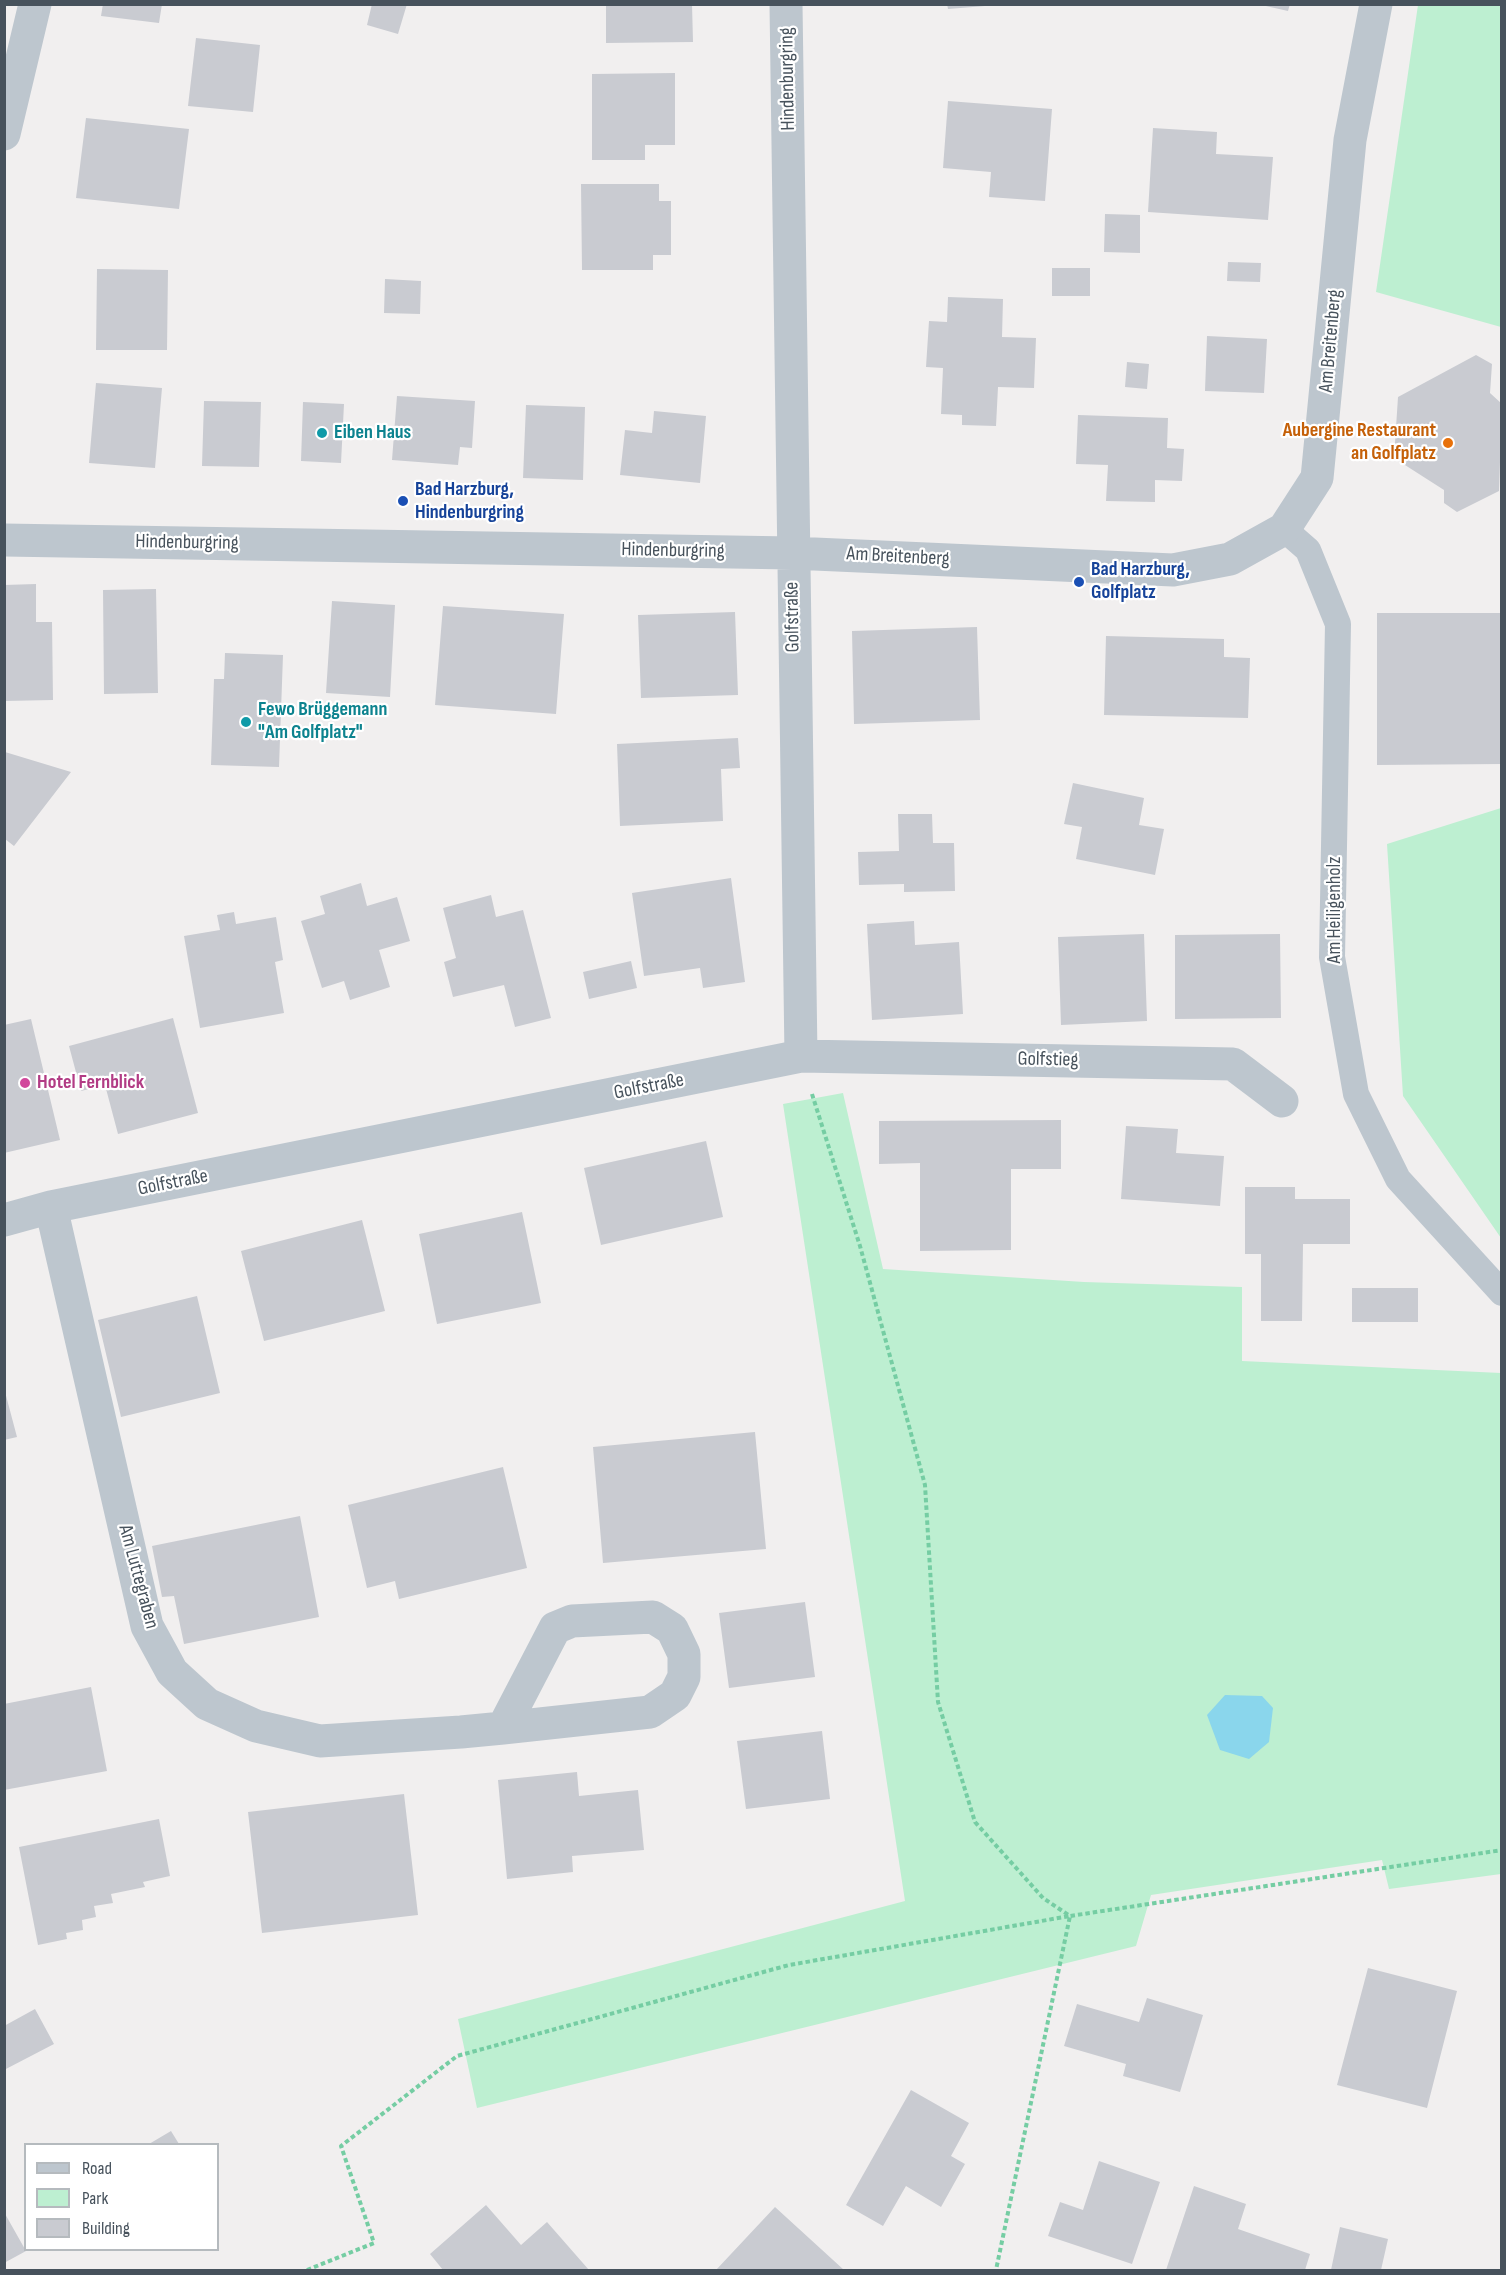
<!DOCTYPE html>
<html>
<head>
<meta charset="utf-8">
<style>
  body { margin:0 }
  #map { position:relative; width:1506px; height:2275px; overflow:hidden; background:#f1efef; font-family:"Sofia Sans Condensed",sans-serif }
  canvas { display:block }
  .frame { position:absolute; inset:0; border:6px solid #47525c; pointer-events:none }
  .legend { position:absolute; left:24px; top:2143px; width:195px; height:108px; box-sizing:border-box; background:#fff; border:2px solid #b5babe; margin:0; padding:8px 10px; list-style:none; font-size:18px; color:#47525c }
  .legend li { display:flex; align-items:center; gap:12px; height:30px }
  .legend b { width:30px; border:2px solid #b5babe }
</style>
</head>
<body>
<div id="map">
<canvas width="1506" height="2275"></canvas>
<div class="frame"></div>
<ul class="legend">
<li><b style="height:8px;background:#bdc6ce"></b>Road</li>
<li><b style="height:16px;background:#bdefd1"></b>Park</li>
<li><b style="height:16px;background:#c9cbd1"></b>Building</li>
</ul>
</div>
<script>
const ctx = document.querySelector('canvas').getContext('2d');
ctx.lineJoin = 'round';
function fill(path, color) {
  ctx.fillStyle = color;
  ctx.fill(path, 'evenodd');
}
function trace(path, color, width, dash) {
  ctx.strokeStyle = color;
  ctx.lineWidth = width;
  ctx.lineCap = dash ? 'butt' : 'round';
  ctx.setLineDash(dash || []);
  ctx.stroke(path);
}
function drawText(font, color, halo, rows, align = 'center') {
  ctx.font = font + ' "Sofia Sans Condensed",sans-serif';
  ctx.lineWidth = 4.5;
  ctx.setLineDash([]);
  ctx.textBaseline = 'middle';
  ctx.strokeStyle = halo;
  ctx.fillStyle = color;
  for (const [text, x, y, turn = 0] of rows) {
    ctx.save();
    ctx.translate(x, y);
    ctx.rotate((+turn || 0) * Math.PI / 180);
    ctx.textAlign = isNaN(turn) ? turn : align;
    if (halo) ctx.strokeText(text, 0, 0);
    ctx.fillText(text, 0, 0);
    ctx.restore();
  }
}
fill(new Path2D(`
  M1418 5H1501V327L1376 292Z
  M1501 808H1502L1501 1238 1403 1096 1387 844Z
  M843 1093 883 1269 1084 1282 1242 1287V1361L1501 1373V1874L1389 1889 1382 1860 1151 1895 1136 1946 477 2108 458 2019 905 1901 783 1104Z`), '#bdefd1');
fill(new Path2D(`
  M1225 1695 1262 1696 1273 1708 1269 1742 1249 1759 1220 1750 1207 1715Z`), '#8ad6ec');
fill(new Path2D(`
  M103 4H162L159 23 101 16Z
  M372 4H407L398 34 367 25Z
  M606 4H692L693 42 606 43Z
  M947 4H985V6L948 9Z
  M1257 4H1290L1288 11Z
  M196 38 260 45 253 112 188 106Z
  M675 73V145H645V160H592V74Z
  M948 101 1052 109 1045 201 989 197 991 172 943 168Z
  M86 118 189 129 179 209 76 198Z
  M1153 128 1217 132 1216 154 1273 157 1268 220 1148 212Z
  M581 184H659V201H671V255H653V270H582Z
  M1105 214 1140 215V253L1104 252Z
  M1228 262 1261 263 1260 282 1227 281Z
  M1052 268H1090V296H1052Z
  M97 269 168 270 167 350H96Z
  M385 279 421 281 420 314 384 313Z
  M948 297 1003 299 1002 337 1036 338 1034 388 998 387 996 426 962 425V415L941 414 943 368 926 367 929 321 947 322Z
  M1207 336 1267 339 1264 393 1205 391Z
  M1476 355 1492 364 1490 393 1502 404 1499 491 1457 512 1444 503V490L1394 458 1398 397Z
  M1127 362 1149 364 1147 389 1125 387Z
  M96 383 162 388 155 468 89 463Z
  M397 396 475 401 472 448 460 447 458 465 392 460Z
  M204 401 261 402 259 467 202 466Z
  M303 402 344 404 341 463 301 461Z
  M526 405 585 407 583 480 523 478Z
  M654 411 706 416 700 483 620 475 625 430 652 433Z
  M1078 415 1168 418 1167 448 1184 449 1182 481 1155 480V502L1106 501 1108 465 1076 464Z
  M36 584V622H52L53 700 4 701V585Z
  M156 589 158 693 104 694 103 590Z
  M332 601 395 605 390 697 326 693Z
  M443 606 564 614 556 714 435 705Z
  M735 612 738 695 641 698 638 615Z
  M1377 613H1502V764L1377 765Z
  M977 627 980 720 854 724 852 631Z
  M1106 636 1224 639V657L1250 658 1248 718 1104 715Z
  M225 653 283 655 279 767 211 765 214 679H224Z
  M738 738 740 768 721 769 723 821 620 826 617 744Z
  M5 752 71 772 14 846 5 839Z
  M1073 783 1144 798 1139 825 1164 829 1155 875 1076 859 1082 827 1064 824Z
  M898 814H932L933 843H954L955 891 904 892V884L859 885 858 852 899 851Z
  M731 878 745 982 703 988 700 968 644 976 632 893Z
  M361 883 367 906 397 897 410 941 379 950 390 987 350 1000 344 981 322 988 301 921 325 914 320 896Z
  M491 895 496 917 523 910 551 1018 515 1027 504 985 453 997 444 962 456 958 443 908Z
  M234 912 236 924 276 917 283 960 275 962 284 1013 200 1028 184 936 220 930 217 915Z
  M914 921 915 945 959 942 963 1014 872 1020 867 924Z
  M1144 934 1147 1021 1061 1025 1058 937Z
  M1280 934 1281 1018 1175 1019V935Z
  M631 961 637 988 589 999 583 972Z
  M173 1018 198 1113 118 1134 105 1085 81 1091 69 1046Z
  M31 1019 60 1140 4 1153V1025Z
  M1061 1120V1169H1011V1250L920 1251V1163L879 1164V1121Z
  M1126 1126 1178 1129 1176 1153 1224 1156 1220 1206 1121 1199Z
  M706 1141 723 1217 601 1245 584 1168Z
  M1245 1187H1295V1199H1350V1244H1303L1302 1321H1261V1254H1245Z
  M522 1212 541 1303 437 1324 419 1234Z
  M362 1220 385 1311 264 1341 241 1251Z
  M1352 1288H1418V1322H1352Z
  M197 1296 220 1393 121 1417 98 1320Z
  M4 1388 17 1437 4 1440Z
  M755 1432 766 1549 603 1563 593 1447Z
  M503 1467 527 1568 399 1599 395 1581 367 1588 348 1505Z
  M300 1516 319 1617 184 1644 174 1596 162 1597 152 1546Z
  M805 1602 815 1677 729 1688 719 1613Z
  M91 1687 107 1771 4 1790V1704Z
  M822 1731 830 1799 746 1809 737 1741Z
  M577 1772 579 1796 638 1790 644 1850 572 1856 573 1872 507 1879 498 1780Z
  M404 1794 418 1915 262 1933 248 1812Z
  M159 1819 170 1876 143 1882 145 1887 111 1894 113 1903 94 1906 96 1917 82 1920 83 1930 66 1933 67 1939 38 1945 19 1847Z
  M1368 1968 1457 1991 1427 2108 1337 2085Z
  M1147 1998 1203 2015 1180 2092 1123 2076 1126 2064 1064 2046 1077 2004 1139 2022Z
  M35 2009 54 2044 4 2070V2026Z
  M911 2090 969 2123 951 2156 965 2164 941 2207 906 2186 883 2226 846 2205Z
  M171 2131 179 2144H149Z
  M1099 2161 1160 2182 1132 2264 1048 2236 1060 2202 1083 2210Z
  M1194 2186 1246 2204 1238 2229 1310 2254 1305 2270H1166Z
  M486 2205 521 2245 547 2222 589 2270H443L430 2254Z
  M775 2207 844 2270H716Z
  M4 2212 26 2251 4 2263Z
  M1340 2227 1388 2239 1381 2270H1331Z`), '#c9cbd1');
trace(new Path2D(`
  M812 1094 860 1246 925 1485 938 1702 975 1822 1043 1898 1070 1916 1502 1850
  M307 2270 374 2243 341 2146 457 2056 789 1965 1070 1916 996 2270`), '#75cda3', 4, [4.5, 3]);
trace(new Path2D(`
  M1284 529 1308 550 1338 624 1332 957 1356 1094 1398 1179 1502 1293`), '#bdc6ce', 26);
trace(new Path2D(`
  M4 134 35 4
  M4 540 792 553 1173 570 1230 559 1284 529 1317 478 1350 140 1376 4
  M801 1056 1233 1064 1282 1101
  M51 1207 147 1626 172 1672 207 1704 256 1726 320 1741 461 1732 503 1728 650 1712 675 1695 684 1677V1654L672 1629 653 1617 572 1621 555 1628 503 1728
  M4 1220 51 1207 801 1056 786 4`), '#bdc6ce', 33);
for (const [x, y, r, color] of [
  [322,433,6,"#0f9aa8"],
  [1448,443,6,"#e8710a"],
  [403,501,6,"#1a4fb4"],
  [1079,582,6,"#1a4fb4"],
  [246,722,6,"#0f9aa8"],
  [25,1083,6,"#d1479c"]
]) {
  const dot = new Path2D();
  dot.arc(x, y, r, 0, 2 * Math.PI);
  ctx.fillStyle = color;
  ctx.fill(dot);
  trace(dot, '#fff', 2);
}
drawText('20px', '#47525c', '#fff', [
  ["Hindenburgring",788,79,-91],
  ["Am Breitenberg",1331,341,-85],
  ["Hindenburgring",187,543,1],
  ["Hindenburgring",673,551,1],
  ["Am Breitenberg",898,557,3],
  ["Golfstraße",793,617,-91],
  ["Am Heiligenholz",1335,910,-90],
  ["Golfstieg",1048,1060,1],
  ["Golfstraße",649,1087,-11],
  ["Golfstraße",173,1183,-11],
  ["Am Luttegraben",138,1577,75]
]);
drawText('bold 20px', '#c56008', '#fff', [
  ["Aubergine Restaurant",1436,431],
  ["an Golfplatz",1436,454]
], 'right');
drawText('bold 20px', '#0d838f', '#fff', [
  ["Eiben Haus",334,433],
  ["Fewo Brüggemann",258,710],
  ["\"Am Golfplatz\"",258,733]
], 'left');
drawText('bold 20px', '#164399', '#fff', [
  ["Bad Harzburg,",415,490],
  ["Hindenburgring",415,513],
  ["Bad Harzburg,",1091,570],
  ["Golfplatz",1091,593]
], 'left');
drawText('bold 20px', '#b23c85', '#fff', [
  ["Hotel Fernblick",37,1083]
], 'left');
</script>
</body>
</html>
